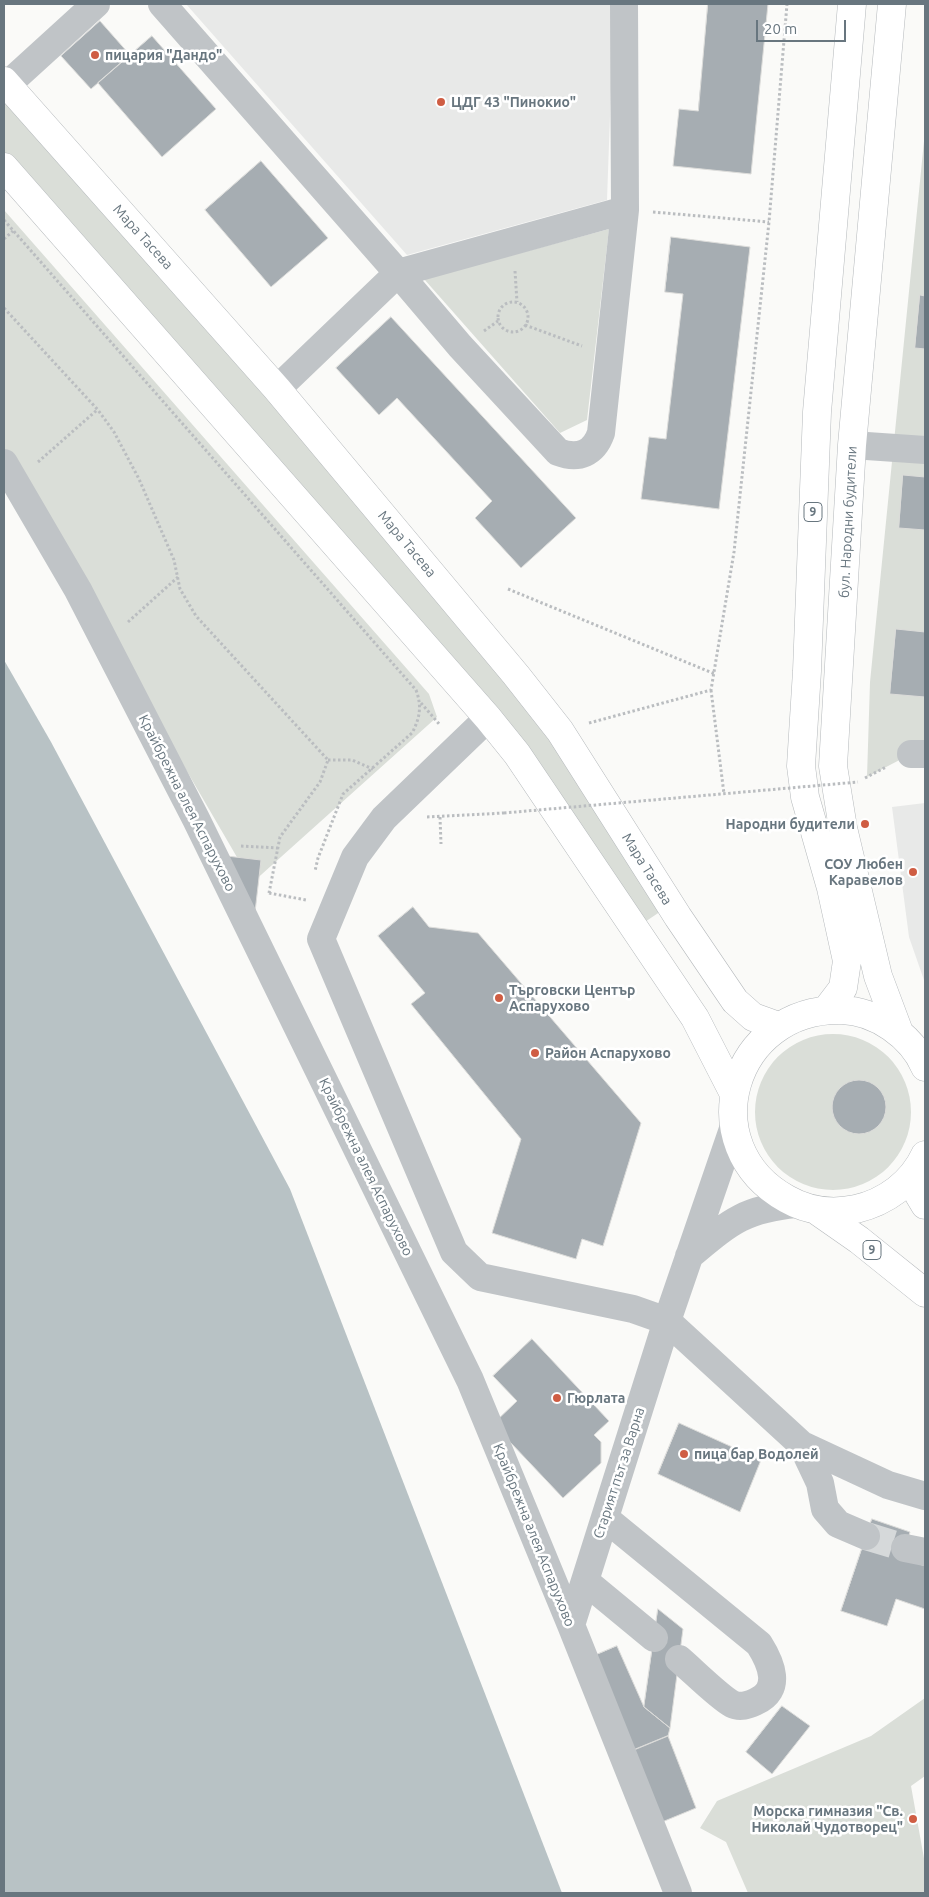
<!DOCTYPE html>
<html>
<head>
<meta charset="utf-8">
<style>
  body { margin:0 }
  #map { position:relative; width:929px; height:1897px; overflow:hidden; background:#fafaf8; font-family:Ubuntu,sans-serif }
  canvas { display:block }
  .frame { position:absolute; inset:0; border:5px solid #68767f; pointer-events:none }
  .scale { position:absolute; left:756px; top:20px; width:90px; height:22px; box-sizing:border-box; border:2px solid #68767f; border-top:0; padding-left:6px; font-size:15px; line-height:18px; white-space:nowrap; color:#68767f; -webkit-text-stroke:4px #fff; paint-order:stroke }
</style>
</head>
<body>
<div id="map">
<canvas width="929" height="1897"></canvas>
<div class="frame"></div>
<div class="scale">20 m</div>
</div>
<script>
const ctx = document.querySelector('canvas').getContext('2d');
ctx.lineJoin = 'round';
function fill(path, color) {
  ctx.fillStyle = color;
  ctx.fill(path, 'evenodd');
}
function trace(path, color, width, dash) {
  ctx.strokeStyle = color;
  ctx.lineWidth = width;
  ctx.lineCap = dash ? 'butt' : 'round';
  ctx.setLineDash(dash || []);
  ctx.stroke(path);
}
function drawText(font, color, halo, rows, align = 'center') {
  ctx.font = font + ' Ubuntu,sans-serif';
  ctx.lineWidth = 5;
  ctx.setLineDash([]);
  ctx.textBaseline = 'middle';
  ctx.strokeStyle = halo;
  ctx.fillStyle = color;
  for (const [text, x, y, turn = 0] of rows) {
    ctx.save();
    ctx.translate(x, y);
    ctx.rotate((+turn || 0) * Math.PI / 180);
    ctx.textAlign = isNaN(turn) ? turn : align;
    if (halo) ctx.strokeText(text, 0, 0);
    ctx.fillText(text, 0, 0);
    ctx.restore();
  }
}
fill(new Path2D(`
  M186 4H614L607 200 407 255Z
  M925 803V983L909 937 892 807Z`), '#e8e9e8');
fill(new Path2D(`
  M4 81 516 675 670 905 636 928 517 754 4 169Z
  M925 131V754H911L867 777 870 682Z
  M4 210 429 694 437 717 252 883 4 457Z
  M609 229 587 420 560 433 424 279Z
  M755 1112a78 78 0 1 1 156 0a78 78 0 1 1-156 0Z
  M925 1698V1776L911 1786 925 1864V1893H748L726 1842 700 1828 717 1801 871 1736Z`), '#daded8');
fill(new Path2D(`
  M4 660 51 742 290 1189 562 1893H4Z`), '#b8c2c5');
const building = new Path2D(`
  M708 4H768L751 174 673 166 679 109 698 111Z
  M100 21 130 55 91 89 61 56Z
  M152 36 216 109 162 157 98 83Z
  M261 161 328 238 271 287 205 210Z
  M671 237 750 247 719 509 641 499 649 437 666 439 683 294 665 292Z
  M920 295 925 296V349L915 348Z
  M391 317 576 518 521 568 475 518 492 501 397 398 379 415 336 368Z
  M903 475 925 477V530L899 528Z
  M896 629 925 632V697L890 694Z
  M218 855 261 860 254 921Z
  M413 907 429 927 478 933 641 1123 603 1246 582 1239 576 1259 492 1233 521 1139 411 1004 425 993 378 936Z
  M832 1107a27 27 0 1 1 54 0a27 27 0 1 1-54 0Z
  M532 1339 609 1421 594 1435 601 1442V1463L563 1498 493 1424 517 1401 493 1376Z
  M679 1423 761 1460 740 1512 658 1474Z
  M872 1519 910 1532 902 1558 925 1566V1609L896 1599 887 1626 841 1611Z
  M658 1609 683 1629 670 1728 644 1707Z
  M617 1646 644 1707 670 1728 668 1736 634 1750 596 1655Z
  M782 1706 810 1726 772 1774 746 1752Z
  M668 1736 696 1808 662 1822 634 1750Z`);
fill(building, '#a6adb2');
trace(building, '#dcdcda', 1);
trace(new Path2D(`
  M866 1536 905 1548`), '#d6d9da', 28, [28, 14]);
const major = new Path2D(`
  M892 4 852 445 833 766 843 828 878 976 899 1032
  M4 81 277 389 516 675 560 731 678 917 735 1001 753 1017 778 1026
  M4 167 488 718 517 754 695 1018 734 1094
  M827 1009 843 988 847 961 831 888 805 797 801 766 807 671 817 412 852 4
  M925 1067C912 1036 876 1011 842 1010 732 1007 691 1146 787 1199 808 1211 833 1214 856 1209 886 1202 912 1183 925 1155
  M914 1174 919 1195 925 1205
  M816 1210 859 1240 925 1293`);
trace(major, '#b4b8bb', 29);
trace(new Path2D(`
  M653 212 769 222
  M4 220 416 690C422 706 420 718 412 733L343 794 318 858 315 871
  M4 239 13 231
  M515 271 517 302
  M498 317a15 15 0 1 1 30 0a15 15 0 1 1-30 0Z
  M4 308 98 410 114 432 139 479 174 560 180 589 196 616 328 760 320 782 280 837 269 893
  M525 325 582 346
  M484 331 498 321
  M38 462 97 410
  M508 589 715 674
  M128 622 178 577
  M711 690 724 794
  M421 703 440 725
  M589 723 711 690 734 552 769 222 787 4
  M328 760H352L373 769
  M865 778 886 767
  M427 817 504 813
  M440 817 441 844
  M241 846 278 848
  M269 893 306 900`), '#babdc0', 3, [2.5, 2.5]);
trace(new Path2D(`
  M162 4 398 273 625 210
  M7 85 96 4
  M277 389 398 273 460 346 558 452C579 460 594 453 601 433L625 210 624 4
  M852 445 925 450
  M4 463 78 590 196 819 470 1380 571 1625 678 1893
  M488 718 384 818 355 857 321 939 454 1252 480 1277 633 1309 667 1321 802 1445 888 1485 925 1496
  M911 754H925
  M689 1256C729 1223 743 1209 796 1204
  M802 1445 820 1483 825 1509 838 1524 866 1536
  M605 1518 759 1644C771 1663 783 1690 755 1702 748 1705 740 1708 732 1704 719 1697 692 1670 679 1659
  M905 1548 925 1552
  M585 1581 654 1638
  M571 1625 667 1321 734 1126`), '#c0c4c7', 28);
trace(major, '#fff', 28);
trace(new Path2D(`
  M504 813 858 782`), '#babdc0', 3, [2.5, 2.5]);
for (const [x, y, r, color] of [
  [95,55,5,"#cf5d43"],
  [441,102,5,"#cf5d43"],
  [865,824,5,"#cf5d43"],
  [913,872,5,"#cf5d43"],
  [499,998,5,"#cf5d43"],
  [535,1053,5,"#cf5d43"],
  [557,1398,5,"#cf5d43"],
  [684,1454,5,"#cf5d43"],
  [913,1819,5,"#cf5d43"]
]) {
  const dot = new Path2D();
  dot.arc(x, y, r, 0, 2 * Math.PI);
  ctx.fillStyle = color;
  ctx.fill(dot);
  trace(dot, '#fff', 2);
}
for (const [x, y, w] of [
  [813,512,18],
  [872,1250,18]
]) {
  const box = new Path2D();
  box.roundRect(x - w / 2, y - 9.5, w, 19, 4);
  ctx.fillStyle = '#fff';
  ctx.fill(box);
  trace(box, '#68767f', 1);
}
drawText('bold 12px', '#68767f', null, [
  ["9",813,512],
  ["9",872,1250]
]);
drawText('bold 14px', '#68767f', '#fff', [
  ["пицария \"Дандо\"",105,55],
  ["ЦДГ 43 \"Пинокио\"",451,102],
  ["Народни будители",855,824,"right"],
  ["СОУ Любен",903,864,"right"],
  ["Каравелов",903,880,"right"],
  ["Търговски Център",509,990],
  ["Аспарухово",509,1006],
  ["Район Аспарухово",545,1053],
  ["Гюрлата",567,1398],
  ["пица бар Водолей",694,1454],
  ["Морска гимназия \"Св.",903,1811,"right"],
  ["Николай Чудотворец\"",903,1827,"right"]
], 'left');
drawText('14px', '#68767f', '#fff', [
  ["Мара Тасева",143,237,48],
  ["бул. Народни будители",848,522,-87],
  ["Мара Тасева",407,544,50],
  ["Крайбрежна алея Аспарухово",187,803,63],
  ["Мара Тасева",647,869,58],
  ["Крайбрежна алея Аспарухово",366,1167,64],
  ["Старият път за Варна",619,1473,-72],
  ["Крайбрежна алея Аспарухово",534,1535,68]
]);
</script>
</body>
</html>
